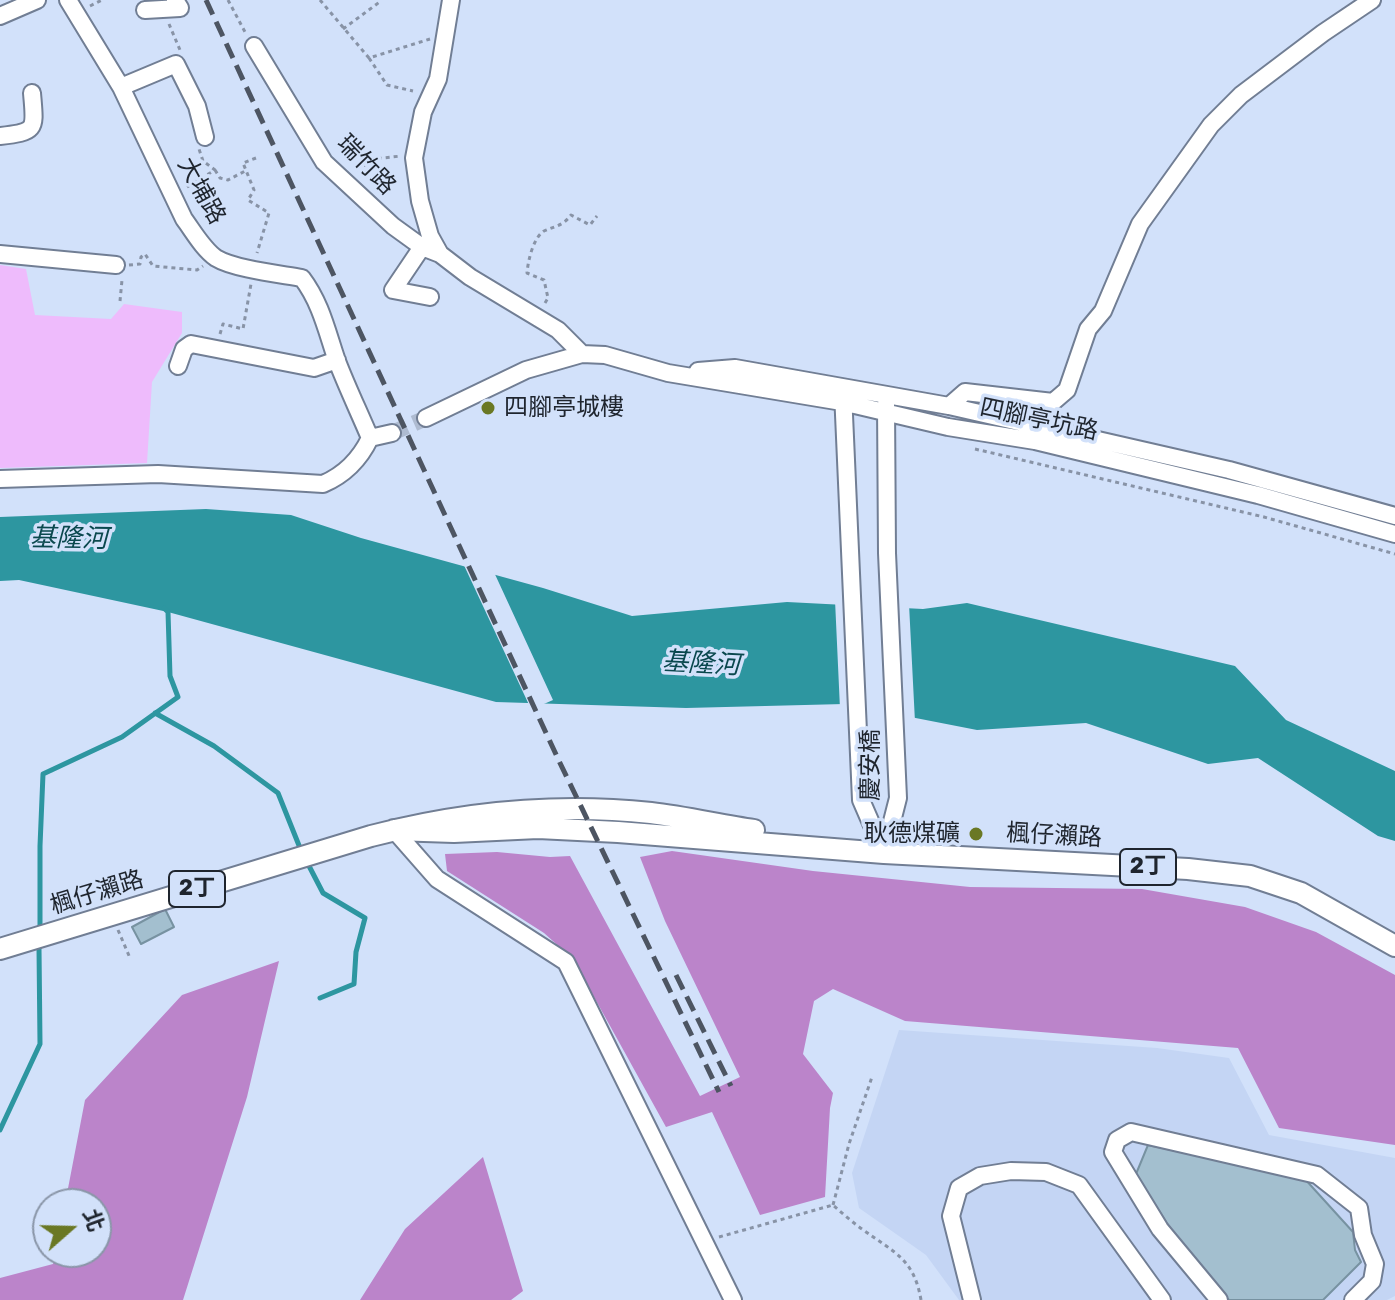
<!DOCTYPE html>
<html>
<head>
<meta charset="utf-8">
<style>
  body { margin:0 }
  #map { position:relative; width:1395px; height:1300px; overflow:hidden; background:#d2e1fa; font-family:Rubik,"Noto Sans TC",sans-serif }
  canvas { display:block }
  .north { position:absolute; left:32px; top:1188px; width:80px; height:80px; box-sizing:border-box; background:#d2e1fa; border:2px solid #8a96a8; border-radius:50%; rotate:70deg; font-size:22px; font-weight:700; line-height:32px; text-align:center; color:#1f252e }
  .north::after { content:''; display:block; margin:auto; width:28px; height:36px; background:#6a7824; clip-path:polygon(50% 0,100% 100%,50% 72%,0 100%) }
</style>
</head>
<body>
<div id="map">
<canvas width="1395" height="1300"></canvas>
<div class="north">北</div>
</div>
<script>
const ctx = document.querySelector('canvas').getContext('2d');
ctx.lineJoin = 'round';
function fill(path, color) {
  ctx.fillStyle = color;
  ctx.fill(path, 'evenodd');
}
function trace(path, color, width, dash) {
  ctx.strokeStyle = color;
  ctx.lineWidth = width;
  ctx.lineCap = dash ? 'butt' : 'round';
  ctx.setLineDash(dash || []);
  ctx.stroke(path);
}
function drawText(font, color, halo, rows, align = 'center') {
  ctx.font = font + ' Rubik,"Noto Sans TC",sans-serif';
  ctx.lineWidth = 7;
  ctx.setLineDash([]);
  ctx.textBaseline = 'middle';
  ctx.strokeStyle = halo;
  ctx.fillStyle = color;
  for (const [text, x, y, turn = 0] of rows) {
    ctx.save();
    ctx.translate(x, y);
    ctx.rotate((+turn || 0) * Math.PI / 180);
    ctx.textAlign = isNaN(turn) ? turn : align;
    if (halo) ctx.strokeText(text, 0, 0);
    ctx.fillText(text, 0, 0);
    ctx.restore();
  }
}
fill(new Path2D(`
  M899 1030 1157 1048 1229 1058 1269 1135 1395 1158V1296L1387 1300H959L926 1255 859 1208 852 1173Z`), '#c4d5f4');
fill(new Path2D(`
  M0 265 26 269 35 315 111 319 124 304 182 312V333L152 382 147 463 0 468Z`), '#eebbfc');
fill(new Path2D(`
  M672 851 813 871 970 887 1142 889 1245 907 1316 932 1395 975V1145L1279 1128 1238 1048 905 1021 833 989 814 1001 803 1054 833 1093 830 1108 825 1197 760 1215 712 1112 666 1127 573 959 544 933 447 871 445 854 497 852 550 857 570 856 700 1096 740 1077 665 921 640 857Z
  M279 961 247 1097 183 1300H0V1278L53 1264 56 1252H96V1204H65L85 1100 182 995Z
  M483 1157 523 1291 511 1300H360L405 1229Z`), '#bb84ca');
fill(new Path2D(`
  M206 509 291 515 361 538 543 588 632 616 787 602 923 609 967 603 1235 666 1286 720 1395 771V841L1378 836 1258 758 1208 764 1086 723 977 730 844 704 686 708 496 702 168 612 19 580 0 581V517Z`), '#2d96a0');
fill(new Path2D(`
  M462 561 493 570 553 700 537 707H530Z
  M835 600 909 604 915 722 840 709Z`), '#d2e1fa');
trace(new Path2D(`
  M155 713 214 746 278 793 300 848
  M308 864 323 893 365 918 356 952 354 984 320 998
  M40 929V846L43 774 122 737 178 697 170 676 168 612 164 608
  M0 1130 40 1044 39 948`), '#2d96a0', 5);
const building = new Path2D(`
  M165 909 174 927 141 944 132 927Z
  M1148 1145 1304 1178 1353 1232 1355 1250 1361 1262 1323 1300H1229L1188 1257 1136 1174Z`);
fill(building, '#a3bfcf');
trace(building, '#7792a1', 2);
trace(new Path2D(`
  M392 433 426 418`), '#aebbd1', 16, [16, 8]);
const minor = new Path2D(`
  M68 0 121 87 184 219C193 231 203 249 216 258 234 269 280 274 302 278 321 303 327 332 337 361 347 387 359 412 370 438
  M451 0 438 79 423 112 414 158 420 201 430 236 440 254 470 277 558 330 582 354
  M145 10 180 8 175 0
  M0 16 37 0
  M254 46 324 162 393 226 422 247 440 254
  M121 87 176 64 197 106 205 137
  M0 136C38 132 35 129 32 93
  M422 247 393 290 430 297
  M0 254 116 265
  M178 366 184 349 191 344 314 368 337 360
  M698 371 735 368 949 406 1229 470 1395 516
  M843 392 861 800 884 853
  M949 406 965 392 1053 402 1067 390 1088 329 1103 311 1140 224 1211 125 1241 95 1323 33 1372 0
  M426 418 526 370 582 354 605 355 668 373 842 402 948 427 1035 441 1258 495 1395 534
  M0 479 158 474 323 484C344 475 360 459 370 438L392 433
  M394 830 437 879 566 962 733 1300
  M884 853 898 798 887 553 886 404
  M972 1300 951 1216 959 1188 980 1176 1011 1171 1046 1172 1079 1185 1162 1300
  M1219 1300 1160 1229 1113 1152 1117 1140 1131 1132 1317 1175 1359 1208 1363 1235 1375 1264 1372 1281 1353 1300`);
const major = new Path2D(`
  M394 830 454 832 538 828 618 832 884 853 1188 869 1250 876 1301 893 1395 946
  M0 949 371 836C463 812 557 803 651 813 685 817 720 825 754 830`);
trace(minor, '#717e94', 20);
trace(major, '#717e94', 24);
trace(new Path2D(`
  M228 0 245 32
  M320 0 369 58 430 39
  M90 6 102 0
  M169 24 180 50
  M343 29 381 1
  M369 58 387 85 413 91
  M256 158 243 163 254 190 248 200 269 213 257 253
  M215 170 220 178 228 180 247 170
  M357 170 374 159 401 156
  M187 187 215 170 203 161 199 149
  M129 265 140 264 141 257 145 254 153 266 197 270 203 266
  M120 301 122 280
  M545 303 548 298 544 280 527 273C528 261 533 238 544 231 555 226 563 226 571 215L590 225 597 216
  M220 334 223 324 243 329 251 284
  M975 449 1264 517 1395 554
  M118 930 130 958
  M833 1205 849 1144 872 1077
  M719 1237 833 1205C842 1213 852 1222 862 1229 893 1252 914 1258 921 1300`), '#8893a6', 3, [4, 4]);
trace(minor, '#fff', 16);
trace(major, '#fff', 20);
trace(new Path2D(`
  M206 0 560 763 719 1092
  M676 975 731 1086`), '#4d5562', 5, [16, 8]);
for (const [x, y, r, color] of [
  [488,408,8,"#6a7824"],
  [976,834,8,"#6a7824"]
]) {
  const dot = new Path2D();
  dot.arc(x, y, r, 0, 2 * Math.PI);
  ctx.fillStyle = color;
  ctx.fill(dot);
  trace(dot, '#d2e1fa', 3);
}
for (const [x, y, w] of [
  [1148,867,56],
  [197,889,56]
]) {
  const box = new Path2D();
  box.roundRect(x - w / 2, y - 18, w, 36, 6);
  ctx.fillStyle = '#d2e1fa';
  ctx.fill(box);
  trace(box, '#1f252e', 2);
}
drawText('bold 22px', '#1f252e', null, [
  ["2丁",1148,867],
  ["2丁",197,889]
]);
drawText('24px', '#1f252e', '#d2e1fa', [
  ["瑞竹路",366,165,46],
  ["大埔路",201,191,61],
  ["四腳亭坑路",1039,420,12],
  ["慶安橋",871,765,-90],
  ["楓仔瀨路",1054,836,3],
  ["楓仔瀨路",97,893,-17]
]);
drawText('24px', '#1f252e', '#d2e1fa', [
  ["四腳亭城樓",504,408],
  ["耿德煤礦",960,834,"right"]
], 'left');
drawText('italic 26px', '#0a484e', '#d2e1fa', [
  ["基隆河",69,539,1],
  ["基隆河",701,664,3]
]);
</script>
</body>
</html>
